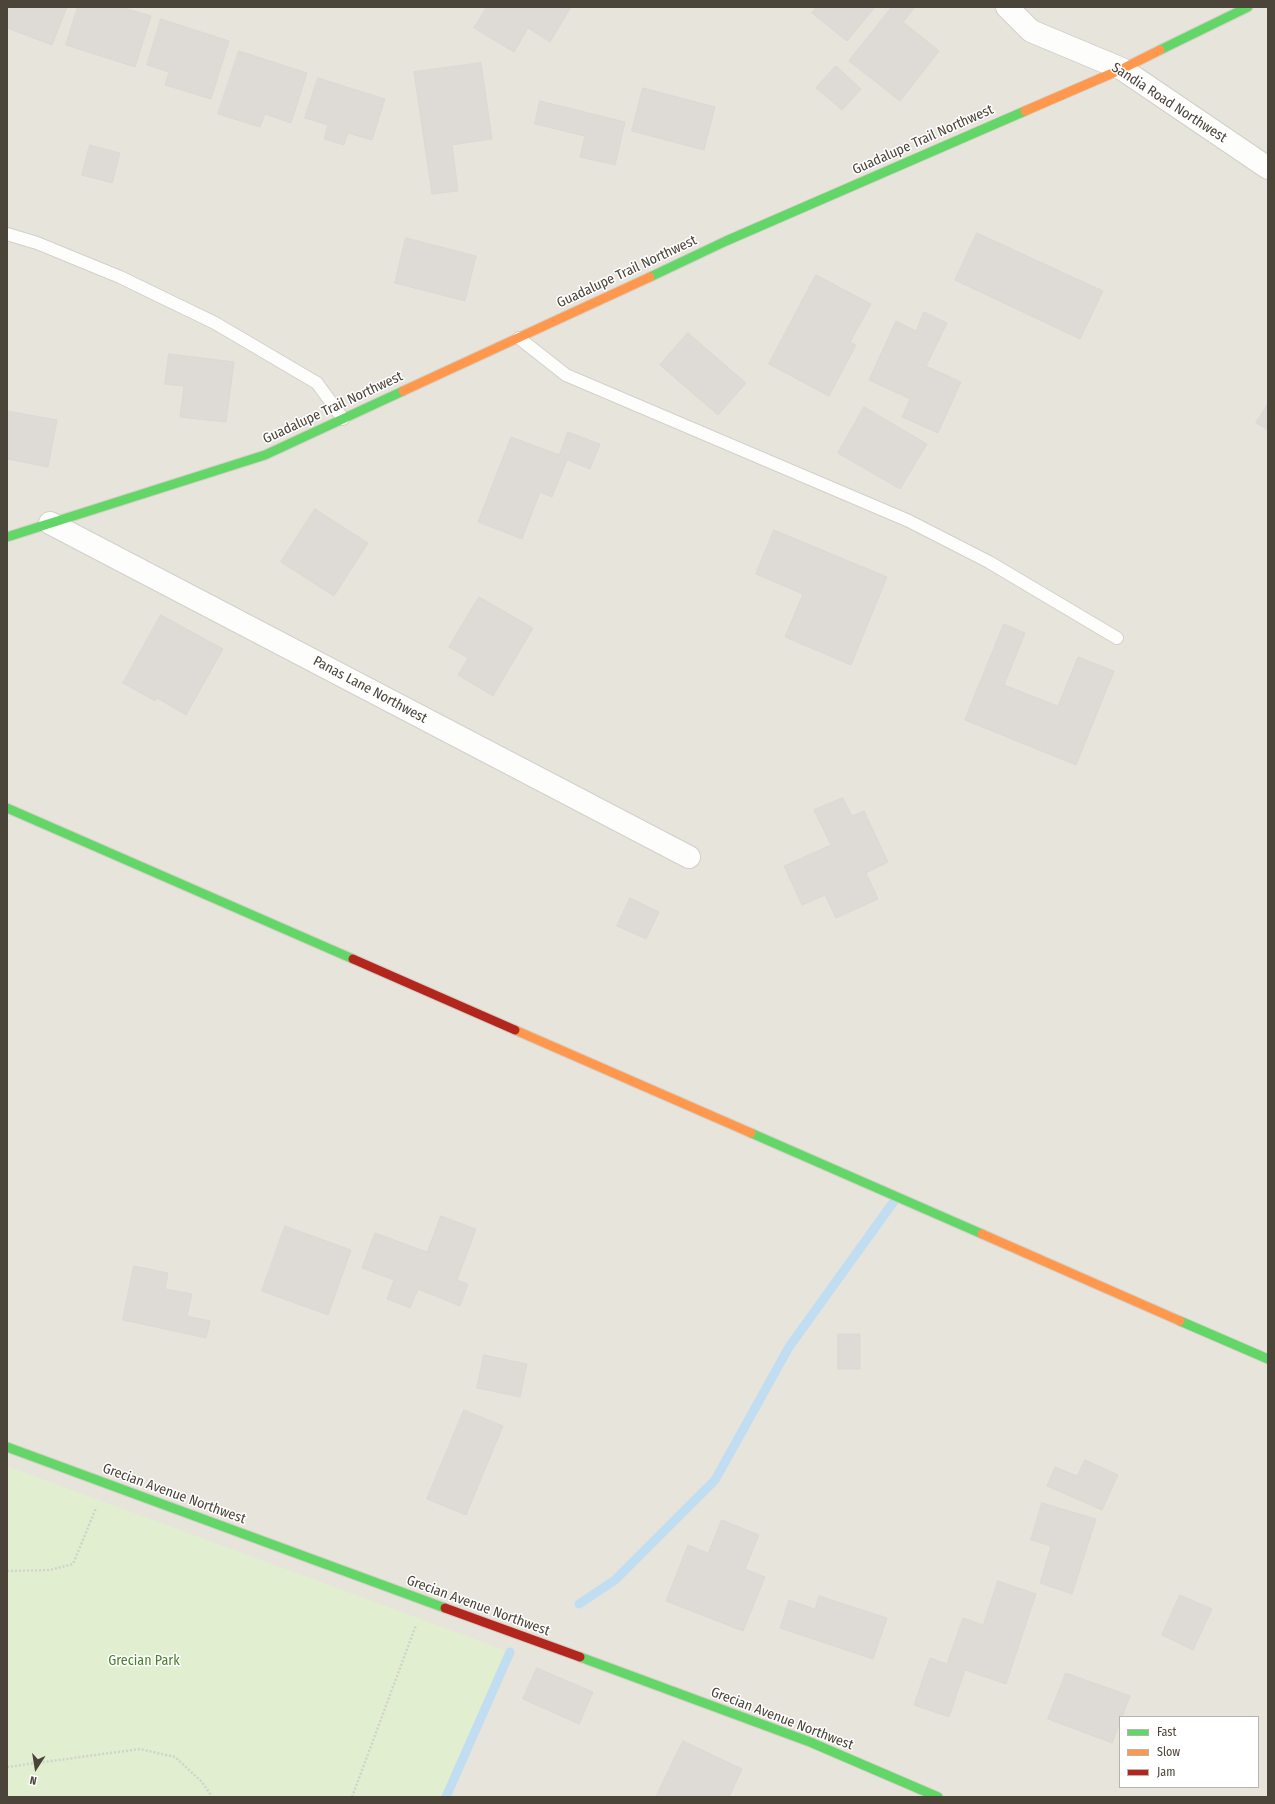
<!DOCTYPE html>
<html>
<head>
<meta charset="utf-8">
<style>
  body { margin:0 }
  #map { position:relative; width:1275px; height:1804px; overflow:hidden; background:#f4f2ee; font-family:"Fira Sans Condensed",sans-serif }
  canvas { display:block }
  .frame { position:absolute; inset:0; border:8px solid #4b4439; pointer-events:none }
  .legend { position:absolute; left:1119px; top:1716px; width:140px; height:72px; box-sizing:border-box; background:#fff; border:1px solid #b7b4b0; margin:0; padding:5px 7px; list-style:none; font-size:12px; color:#4b4439 }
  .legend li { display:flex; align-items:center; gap:8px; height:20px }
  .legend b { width:20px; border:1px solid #b7b4b0 }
  .north { position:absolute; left:16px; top:1748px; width:40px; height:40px; -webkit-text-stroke:3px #fff; paint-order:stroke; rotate:192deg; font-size:11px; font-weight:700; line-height:16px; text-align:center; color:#4b4439 }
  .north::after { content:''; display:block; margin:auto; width:14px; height:18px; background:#4b4439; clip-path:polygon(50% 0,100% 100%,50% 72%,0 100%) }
</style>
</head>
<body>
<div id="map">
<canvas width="1275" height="1804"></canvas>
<div class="frame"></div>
<ul class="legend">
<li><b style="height:5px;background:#63d668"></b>Fast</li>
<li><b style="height:5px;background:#ff974d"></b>Slow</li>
<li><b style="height:5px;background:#b3261e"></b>Jam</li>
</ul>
<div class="north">N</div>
</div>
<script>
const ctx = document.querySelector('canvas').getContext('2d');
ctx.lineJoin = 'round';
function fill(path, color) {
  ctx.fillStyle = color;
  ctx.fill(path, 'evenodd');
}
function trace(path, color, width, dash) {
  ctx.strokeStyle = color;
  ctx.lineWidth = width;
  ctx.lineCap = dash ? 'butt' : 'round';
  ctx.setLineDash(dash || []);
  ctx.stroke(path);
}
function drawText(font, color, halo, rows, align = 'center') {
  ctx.font = font + ' "Fira Sans Condensed",sans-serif';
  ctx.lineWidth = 3;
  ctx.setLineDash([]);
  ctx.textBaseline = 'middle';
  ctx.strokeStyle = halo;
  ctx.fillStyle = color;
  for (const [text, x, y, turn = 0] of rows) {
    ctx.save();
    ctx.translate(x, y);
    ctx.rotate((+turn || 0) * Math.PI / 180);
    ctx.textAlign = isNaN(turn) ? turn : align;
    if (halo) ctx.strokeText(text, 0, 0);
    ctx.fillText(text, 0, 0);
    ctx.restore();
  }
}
fill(new Path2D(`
  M7 7H1268V1797H7ZM1120 1717H1258V1787H1120Z`), '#e7e4dc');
fill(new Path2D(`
  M7 1466 510 1652 441 1797H7Z`), '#e1eecf');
trace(new Path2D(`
  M579 1604 615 1580 715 1480 789 1347 897 1197
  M446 1797 510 1652`), '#c0ddf1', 9);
const building = new Path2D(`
  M7 7H67L52 45 7 28Z
  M78 7H121L151 16 135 67 66 45Z
  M487 7H571L550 42 528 28 514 52 474 28Z
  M817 7H875L847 41 812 13Z
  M892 7H915L903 22 939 51 900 101 849 61Z
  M161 19 229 41 211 99 165 85 169 72 147 65Z
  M239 51 307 73 291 123 265 114 260 127 218 114Z
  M481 63 492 139 452 145 458 191 432 194 414 72Z
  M836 66 861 89 842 110 816 88Z
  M318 78 385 99 372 140 348 133 344 145 324 139 328 125 305 118Z
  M643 88 715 107 704 150 632 131Z
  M540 101 625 122 615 165 580 157 585 136 535 124Z
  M90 145 120 153 112 183 82 175Z
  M977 233 1103 291 1080 339 955 280Z
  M406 238 476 256 465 301 395 283Z
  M816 275 871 304 850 342 856 345 829 396 769 364Z
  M924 312 947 323 926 366 961 382 938 433 902 417 910 399 869 380 896 321 916 331Z
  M688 333 746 383 718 415 660 365Z
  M169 354 234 362 226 422 180 417 184 386 165 384Z
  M1268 404V430L1256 423Z
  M864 407 927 444 900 489 838 453Z
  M7 411 57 420 48 467 7 459Z
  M568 432 600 444 590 469 567 460 552 497 540 492 522 539 478 522 511 437 559 455Z
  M315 509 368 543 334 596 281 562Z
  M774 530 887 577 851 665 785 637 803 594 756 574Z
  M479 597 533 628 493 696 458 675 468 658 449 647Z
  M161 615 223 649 186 715 157 698 155 701 123 683Z
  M1004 624 1025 633 1004 685 1058 706 1078 657 1114 671 1076 765 965 720Z
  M843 798 852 816 864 811 888 862 866 873 878 899 836 918 825 895 802 905 784 866 831 845 814 810Z
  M630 898 659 912 646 939 617 926Z
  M441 1216 476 1229 457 1280 468 1284 460 1306 418 1289 410 1308 387 1299 394 1280 362 1268 375 1233 427 1252Z
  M285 1226 351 1250 328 1315 262 1291Z
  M134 1266 168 1273 165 1289 192 1294 187 1316 210 1321 206 1338 123 1320Z
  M838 1334H860V1369H838Z
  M484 1355 527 1364 520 1397 477 1388Z
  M464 1410 503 1426 466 1515 427 1499Z
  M1085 1460 1118 1475 1102 1510 1047 1486 1055 1467 1077 1476Z
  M1042 1503 1096 1519 1072 1594 1040 1583 1051 1546 1031 1540Z
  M722 1520 759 1535 745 1569 765 1577 743 1631 666 1601 688 1545 708 1553Z
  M998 1581 1036 1594 1006 1684 965 1670 949 1717 914 1705 930 1658 947 1664 963 1618 983 1625Z
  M1180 1595 1212 1609 1193 1650 1162 1635Z
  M819 1596 887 1618 873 1659 780 1628 789 1600 815 1609Z
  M537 1668 593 1692 579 1724 523 1699Z
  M1066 1673 1130 1696 1122 1717H1120V1722L1112 1743 1048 1719Z
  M683 1741 742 1769 729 1797H656Z`);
fill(building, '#dedbd6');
trace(building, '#dcd9d4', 1);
const lane = new Path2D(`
  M7 234 37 243 120 277 215 323 317 383 343 419
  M519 338 566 375 909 521 989 562 1117 638`);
const street = new Path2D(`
  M1007 7 1031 31 1122 69 1268 168
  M50 523 689 857`);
const fast = new Path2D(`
  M1160 50 1248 7
  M650 277 726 241 1025 111
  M7 537 265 455 403 391
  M7 808 353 959
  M751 1133 982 1234
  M1180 1321 1268 1359
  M7 1447 445 1608
  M580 1657 810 1742 938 1797`);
const slow = new Path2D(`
  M1025 111 1122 69 1160 50
  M403 391 650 277
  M515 1030 751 1133
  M982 1234 1180 1321`);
const jam = new Path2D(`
  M353 959 515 1030
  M445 1608 580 1657`);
trace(lane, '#d2d0cb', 14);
trace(street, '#d2d0cb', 24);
trace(fast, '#d3cfc5', 11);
trace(slow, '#d3cfc5', 11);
trace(jam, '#d3cfc5', 11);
trace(new Path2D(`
  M7 1571 50 1570 73 1564 96 1508
  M7 1767 140 1749 175 1757 202 1782 212 1797
  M352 1797 416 1625`), '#d3d2cc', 2.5, [2, 2]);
trace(lane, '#fdfdfc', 12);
trace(street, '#fdfdfc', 22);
trace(fast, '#63d668', 9);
trace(slow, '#ff974d', 9);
trace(jam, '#b3261e', 9);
drawText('14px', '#4b4439', '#fff', [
  ["Sandia Road Northwest",1169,103,33],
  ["Guadalupe Trail Northwest",923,140,-24],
  ["Guadalupe Trail Northwest",627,272,-25],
  ["Guadalupe Trail Northwest",333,408,-25],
  ["Panas Lane Northwest",370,690,28],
  ["Grecian Avenue Northwest",174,1494,20],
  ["Grecian Avenue Northwest",478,1606,20],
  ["Grecian Avenue Northwest",782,1719,21]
]);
drawText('14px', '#4a7f2a', '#fff', [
  ["Grecian Park",144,1661]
]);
</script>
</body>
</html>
